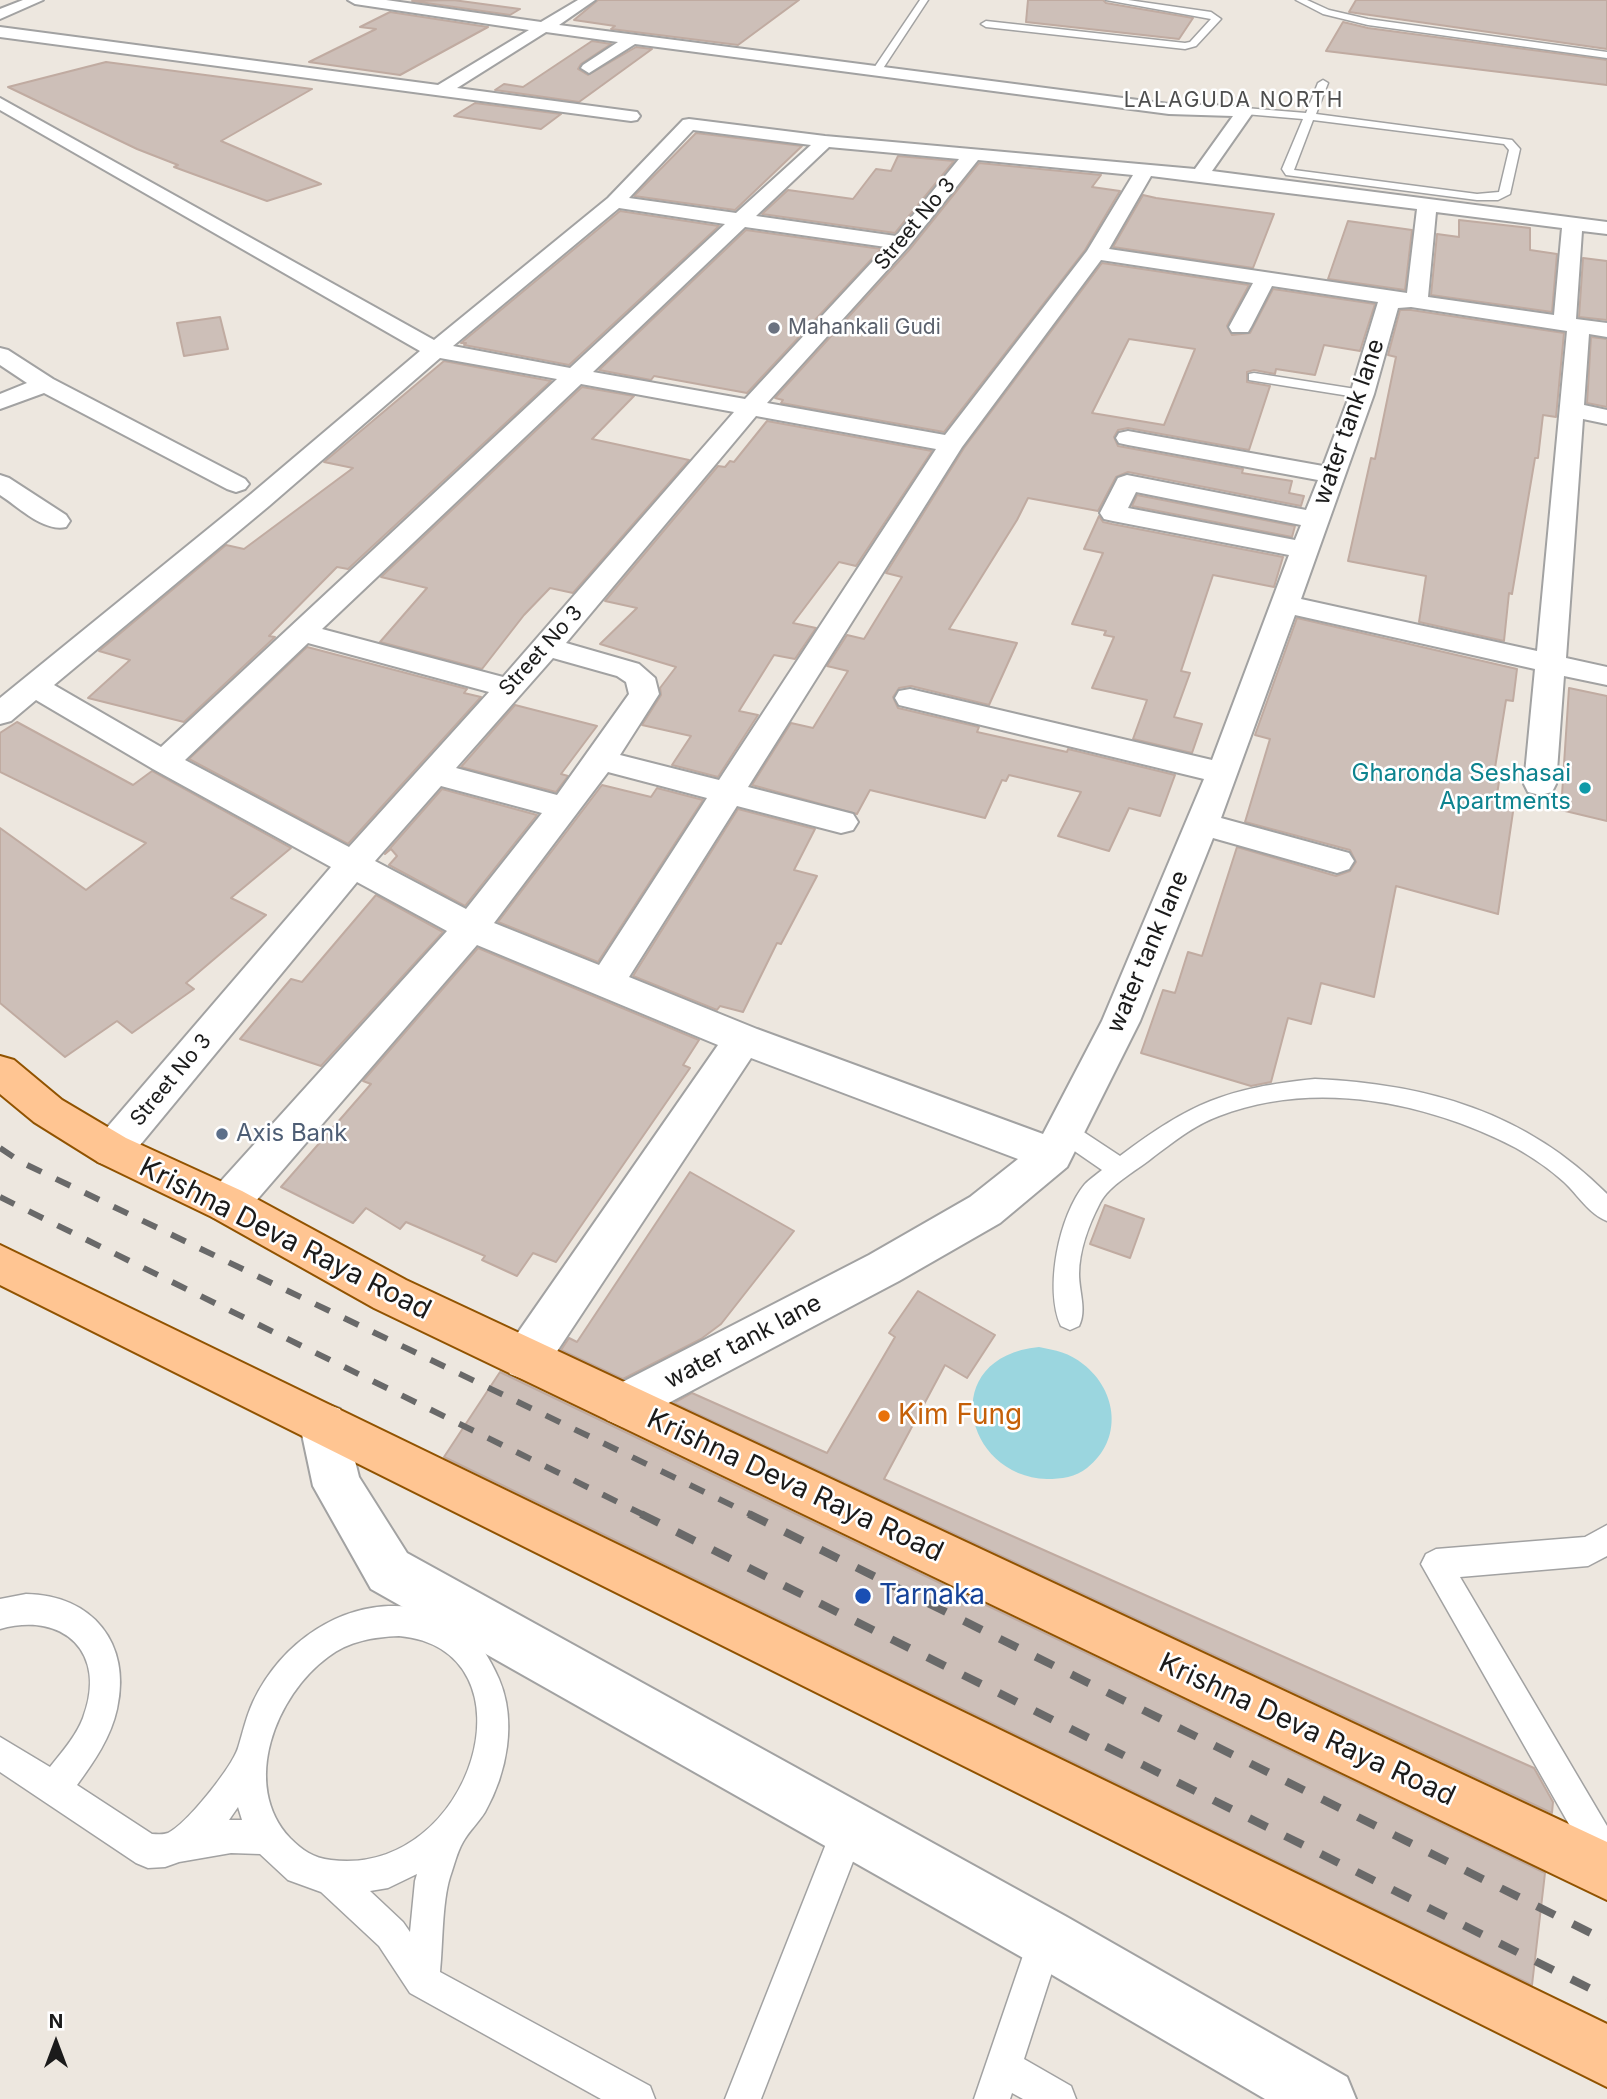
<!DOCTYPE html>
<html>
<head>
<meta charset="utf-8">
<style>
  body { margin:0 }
  #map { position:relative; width:1607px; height:2099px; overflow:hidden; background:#ede7df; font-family:Inter,sans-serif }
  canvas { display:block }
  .north { position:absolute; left:21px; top:2008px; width:70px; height:70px; -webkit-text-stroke:5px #fff; paint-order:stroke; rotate:0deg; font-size:19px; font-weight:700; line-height:28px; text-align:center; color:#1b1b1b }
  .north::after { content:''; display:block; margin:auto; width:24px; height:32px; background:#1b1b1b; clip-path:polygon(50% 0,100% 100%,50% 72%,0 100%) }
</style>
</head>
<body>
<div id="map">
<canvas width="1607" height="2099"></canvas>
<div class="north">N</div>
</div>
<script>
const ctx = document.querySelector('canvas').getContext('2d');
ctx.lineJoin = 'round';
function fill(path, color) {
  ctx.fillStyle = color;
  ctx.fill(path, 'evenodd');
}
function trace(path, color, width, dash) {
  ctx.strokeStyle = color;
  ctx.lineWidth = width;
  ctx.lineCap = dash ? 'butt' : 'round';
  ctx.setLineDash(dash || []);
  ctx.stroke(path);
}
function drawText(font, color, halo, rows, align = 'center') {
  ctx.font = font + ' Inter,sans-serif';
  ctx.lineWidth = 5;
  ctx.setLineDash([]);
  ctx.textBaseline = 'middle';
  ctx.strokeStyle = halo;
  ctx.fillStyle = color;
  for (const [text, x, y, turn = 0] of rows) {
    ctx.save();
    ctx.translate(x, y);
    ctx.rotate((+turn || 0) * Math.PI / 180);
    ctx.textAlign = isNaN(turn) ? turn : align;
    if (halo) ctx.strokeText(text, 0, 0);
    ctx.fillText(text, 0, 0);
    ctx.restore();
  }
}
fill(new Path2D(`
  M1039 1347C1055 1350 1070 1353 1083 1364 1118 1391 1123 1440 1087 1468 1076 1477 1061 1479 1047 1479 963 1476 937 1357 1039 1347Z`), '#9bd6df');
const building = new Path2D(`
  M453 0 520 9 510 15 412 1Z
  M598 0H799L738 45 611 29 615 26 574 20Z
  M1028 0H1103L1106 3 1193 18 1179 39 1026 22Z
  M1356 0H1607V49L1349 12Z
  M390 12 488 27 400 75 309 62 376 29 360 27Z
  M1343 22 1368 28 1607 60V85L1326 51Z
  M592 41 611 44 581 64 578 69 588 75 636 47 652 49 579 102 495 90 504 84 523 87Z
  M106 62 312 89 221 141 321 184 267 201 174 167 178 165 137 149 8 87Z
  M475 103 561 114 541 129 454 116Z
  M696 133 802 146 735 210 634 196Z
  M898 156 954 161 895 233 762 214 788 190 853 199 876 169 891 171Z
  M979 163 1101 175 1092 187 1120 191 1085 250 944 432 781 403 783 400 775 398 910 249Z
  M1143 195 1156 198 1274 214 1253 268 1113 247Z
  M620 211 719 226 569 365 464 345 466 343H461Z
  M1459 220 1530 228V250L1557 254 1552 312 1431 295 1437 234 1459 237Z
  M1348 221 1412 230 1405 290 1328 279Z
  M746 230 881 249 747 393 654 376 651 380 599 370Z
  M1583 258 1607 261V320L1579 317Z
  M1102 263 1249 285 1227 326 1232 335 1250 333 1273 289 1375 304 1360 351 1324 345 1315 375 1276 369 1275 374 1254 370 1247 372V382L1270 386 1249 450 1128 428 1118 430 1114 437 1118 446 1243 469 1242 473 1292 481 1289 493 1304 496 1301 506 1128 472 1116 477 1098 511 1028 498 1017 520 949 629 1017 643 989 705 911 686 899 688 893 697 898 708 979 727 977 732 1067 752 1068 749 1175 775 1160 816 1129 808 1109 851 1058 836 1081 792 1009 775 1006 781 1002 780 985 818 870 790 857 814 752 785 791 723 813 728 848 671 827 666 847 635 864 639 902 577 886 573 964 448ZM1129 339 1195 349 1164 425 1092 413Z
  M1400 310H1411L1564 333 1556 417 1543 415 1538 458H1535L1512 594 1509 593 1504 641 1419 622 1426 576 1348 561 1371 458 1375 459 1396 357 1388 355Z
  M220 317 228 349 184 356 177 323Z
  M1591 337 1607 339V407L1587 403Z
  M444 361 551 381 348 569 337 567 269 636 275 637 184 722 88 698 130 660 99 651 226 545 244 549 353 468 324 462Z
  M582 387 634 396 592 439 689 460 573 593 550 588 524 615 482 669 380 642 427 588 381 577Z
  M767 421 932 451 856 566 839 562 793 623 816 628 795 659 774 655 739 711 758 715 718 777 672 765 691 736 642 725 661 695 660 688 676 667 600 644 637 608 605 601 718 466 725 467 730 461 734 462Z
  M1137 495 1295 526 1292 537 1132 506Z
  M1099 516 1103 522 1112 524 1283 557 1274 587 1213 575 1181 671 1190 673 1174 717 1202 724 1192 753 1133 739 1147 700 1092 688 1114 637 1104 635 1106 631 1072 624 1103 553 1084 549Z
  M1297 618 1517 669 1513 701 1506 700 1494 774 1500 775 1496 801 1514 805 1498 914 1396 886 1374 997 1321 983 1311 1024 1288 1018 1271 1082 1251 1086 1141 1053 1163 990 1175 993 1188 952 1202 956 1237 847 1336 876 1350 871 1356 862 1350 850 1245 822 1270 739 1255 735Z
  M307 647 467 689 464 693 481 697 348 844 189 759Z
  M1569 688 1607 696V821L1561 810Z
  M515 705 597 726 561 774 568 776 556 792 461 767Z
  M17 722 133 785 152 771 291 848 231 898 266 915 186 983 194 989 132 1033 117 1021 65 1057 0 1003V828L86 890 146 843 0 772V733Z
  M602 785 651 797 657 788 703 800 598 962 498 922Z
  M442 789 537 815 465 906 389 865 397 856 391 849 385 854Z
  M738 809 815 829 794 870 817 876 781 944 777 943 743 1012 720 1006 717 1010 633 976Z
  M376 895 443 932 321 1066 240 1039 291 979 302 982Z
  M478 948 699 1040 683 1065 690 1068 556 1262 533 1253 517 1276 482 1260 485 1256 406 1222 400 1229 366 1208 353 1223 281 1187 371 1084 363 1081Z
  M690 1172 794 1231 721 1324 701 1339 623 1379 561 1350 569 1338 577 1342Z
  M1105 1205 1144 1219 1130 1258 1090 1244Z
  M918 1291 995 1335 967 1378 945 1365 884 1479 1534 1768 1553 1802 1552 1813 674 1403 692 1393 827 1453 895 1337 889 1333Z
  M500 1372 1545 1873 1532 1985 444 1457Z`);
fill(building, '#cdbfb8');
trace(building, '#c0aba1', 2);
const service = new Path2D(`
  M920 0H928L880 73H874L872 71Z
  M1106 0H1128L1211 12 1221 19 1196 46 1185 49 986 27 981 24 986 21 1185 43 1190 42 1211 19Z
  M1296 0H1307L1329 10 1368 19 1607 52V58L1368 25 1323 14Z
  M1323 80 1328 83 1316 114 1512 140 1520 149 1510 194 1498 200H1477L1286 175 1282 169 1303 119 1245 114 1240 111 1245 108 1306 113 1318 83ZM1313 120 1504 144 1509 150 1499 192 1477 194 1294 170Z
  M1254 373 1362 390 1369 394 1362 398 1249 380V374Z
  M1315 1079C1427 1084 1526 1112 1607 1194V1221C1589 1214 1578 1195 1564 1182 1551 1170 1532 1157 1516 1148 1427 1102 1316 1079 1219 1116 1194 1125 1172 1143 1152 1158 1136 1171 1109 1185 1100 1203 1089 1224 1079 1251 1079 1274 1079 1292 1087 1310 1079 1326L1070 1330 1061 1326C1044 1289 1059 1215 1085 1184 1090 1179 1097 1174 1102 1170L1057 1139 1053 1132 1057 1125 1065 1122 1073 1125 1120 1156C1191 1103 1226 1088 1315 1079Z
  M1607 1525V1556L1588 1566 1460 1577 1607 1826V1875L1595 1870 1421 1564 1426 1554 1436 1549 1585 1537Z
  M26 1594C92 1595 132 1643 117 1709 111 1737 94 1762 77 1785L152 1834C157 1834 163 1835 168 1833 187 1824 232 1767 238 1748 243 1732 246 1717 253 1702 281 1643 342 1599 410 1607 459 1613 480 1637 499 1679 517 1721 507 1773 485 1812 479 1822 469 1831 463 1842 457 1852 454 1866 450 1877 442 1903 443 1944 440 1972L650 2086 655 2099H601L410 1993 379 1946 321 1892 288 1880 260 1854 231 1853 179 1862 165 1867 148 1868 136 1863 0 1772V1737L50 1767C62 1752 76 1736 83 1718 108 1653 64 1611 0 1629V1599ZM399 1636C541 1649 473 1878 331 1860 313 1858 302 1850 290 1838 240 1785 276 1695 328 1657 349 1641 374 1637 399 1636ZM238 1807 242 1820H229ZM417 1874 415 1881 410 1932 403 1922 370 1891 388 1888Z
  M849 1811 861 1816 866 1828 761 2099H725L837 1816Z
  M1046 1921 1058 1926 1063 1938 1024 2059 1071 2086 1076 2099H1023L1012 2093 1010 2099H974L1029 1938 1034 1926Z`);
const minor = new Path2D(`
  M23 0H43L0 19V9Z
  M348 0H386L541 22 578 0H595L559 25 1169 104 1245 106 1254 111 1212 171 1607 222V234L1582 231 1576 319 1607 323V337L1589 334 1584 405 1607 410V424L1583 419 1566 658 1607 667V685L1564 676 1556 784 1552 792 1540 795 1528 792 1524 784 1535 669 1295 615 1221 818 1349 853 1354 861 1349 869 1337 873 1213 838 1140 1021 1067 1167 1000 1223 899 1281 623 1427 607 1420 600 1405 607 1390 869 1255 970 1197 1018 1159 751 1058 542 1374 526 1380 510 1374 503 1359 510 1344 718 1045 477 945 242 1217 227 1222 212 1217 206 1204 212 1191 447 931 357 882 126 1162 112 1167 98 1162 92 1150 98 1138 331 867 153 769 36 700 11 721 0 724V698L251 494 420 351 0 110V98L434 340 608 198 683 120 689 119 825 136 1195 169 1233 116 1169 114 635 44 589 73 581 68 583 65 618 42 546 32 457 88 637 112 640 116 637 120 631 121 0 37V27L438 85 529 30 355 4ZM693 130 811 145 736 213 629 198ZM829 147 959 159 896 236 756 216ZM978 160 1133 175 1087 251 945 435 767 403 908 247ZM1151 176 1417 209 1407 293 1109 249ZM619 208 725 224 570 368 453 346ZM1436 212 1562 228 1554 315 1428 297ZM745 227 886 247 745 399 593 372ZM1101 260 1253 283 1229 327 1232 332H1248L1251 327 1272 286 1378 302 1350 394 1323 466 1128 431 1119 433 1116 438 1119 443 1128 445 1318 480 1306 510 1127 475 1118 478 1100 513 1104 519 1113 521 1289 555 1212 760 910 689 899 691 895 698 899 705 1204 779 1102 1021 1043 1134 757 1029 629 977 737 806 841 833 853 830 858 822 853 814 748 787 962 447ZM1411 307 1567 331 1537 651 1301 599 1374 394 1398 308ZM440 358 557 379 161 747 54 685 269 506ZM581 384 734 412 503 677 322 629ZM756 416 936 449 719 780 620 755 659 694 655 678 639 664 566 643ZM1136 492 1301 525 1295 540 1128 508ZM308 643 489 692 349 847 185 760ZM553 658 617 676 626 682 629 694 557 795 456 768ZM608 772 707 798 599 965 494 923ZM441 786 542 813 466 909 375 861Z
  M0 348 8 350 53 379 245 479 249 484 245 489 236 492 227 489 44 393 0 409V394L27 383 0 365Z
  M0 475 9 478 66 515 70 521 66 527C43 532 19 507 0 495Z`);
const tertiary = new Path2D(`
  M323 1403 340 1409 346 1425 359 1477 407 1553 1067 1917 1347 2077 1356 2099H1265L1025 1959 371 1589 313 1486 300 1425 306 1409Z`);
const primary = new Path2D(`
  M0 1056 14 1060 62 1100 126 1138 242 1191 406 1280 1607 1842V1900L374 1308 212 1217 98 1162 34 1122 0 1094Z
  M0 1245 1607 2024V2087L0 1285Z`);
trace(service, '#a2a2a2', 3);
trace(minor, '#a2a2a2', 4);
trace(tertiary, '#a2a2a2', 4);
trace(primary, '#915300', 4);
fill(service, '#fff');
fill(minor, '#fff');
fill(tertiary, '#fff');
fill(primary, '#ffc592');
trace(new Path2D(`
  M0 1148 21 1162 752 1515
  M0 1197 644 1515`), '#696969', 6, [16, 16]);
trace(new Path2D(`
  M641 1514 1607 1997
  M749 1514 1607 1941`), '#696969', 8, [20, 20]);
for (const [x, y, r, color] of [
  [774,328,7,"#6b7280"],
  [1585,788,7,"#0f9aa8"],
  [222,1134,7,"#5c6f8a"],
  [884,1416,7,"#e8710a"],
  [863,1596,9,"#1a4fb4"]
]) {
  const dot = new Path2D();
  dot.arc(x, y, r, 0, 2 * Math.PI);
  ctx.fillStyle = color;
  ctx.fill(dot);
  trace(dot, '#fff', 2.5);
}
ctx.letterSpacing = '2px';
drawText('21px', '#4e4e4e', '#fff', [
  ["LALAGUDA NORTH",1234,101]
]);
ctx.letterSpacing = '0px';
drawText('21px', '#1b1b1b', '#fff', [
  ["Street No 3",915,224,-50],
  ["Street No 3",541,651,-48],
  ["Street No 3",171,1080,-50]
]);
drawText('21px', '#5b616d', '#fff', [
  ["Mahankali Gudi",788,328]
], 'left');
drawText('24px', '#1b1b1b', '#fff', [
  ["water tank lane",1349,422,-71],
  ["water tank lane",1148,952,-67],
  ["water tank lane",743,1342,-28]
]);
drawText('24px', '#0d838f', '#fff', [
  ["Gharonda Seshasai",1571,774],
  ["Apartments",1571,802]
], 'right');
drawText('24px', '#4e5e75', '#fff', [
  ["Axis Bank",236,1134]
], 'left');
drawText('28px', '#1b1b1b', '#fff', [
  ["Krishna Deva Raya Road",285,1239,27],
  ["Krishna Deva Raya Road",795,1486,25],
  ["Krishna Deva Raya Road",1307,1730,25]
]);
drawText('28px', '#c56008', '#fff', [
  ["Kim Fung",898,1416]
], 'left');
drawText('28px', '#164399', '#fff', [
  ["Tarnaka",879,1596]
], 'left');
</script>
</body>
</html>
